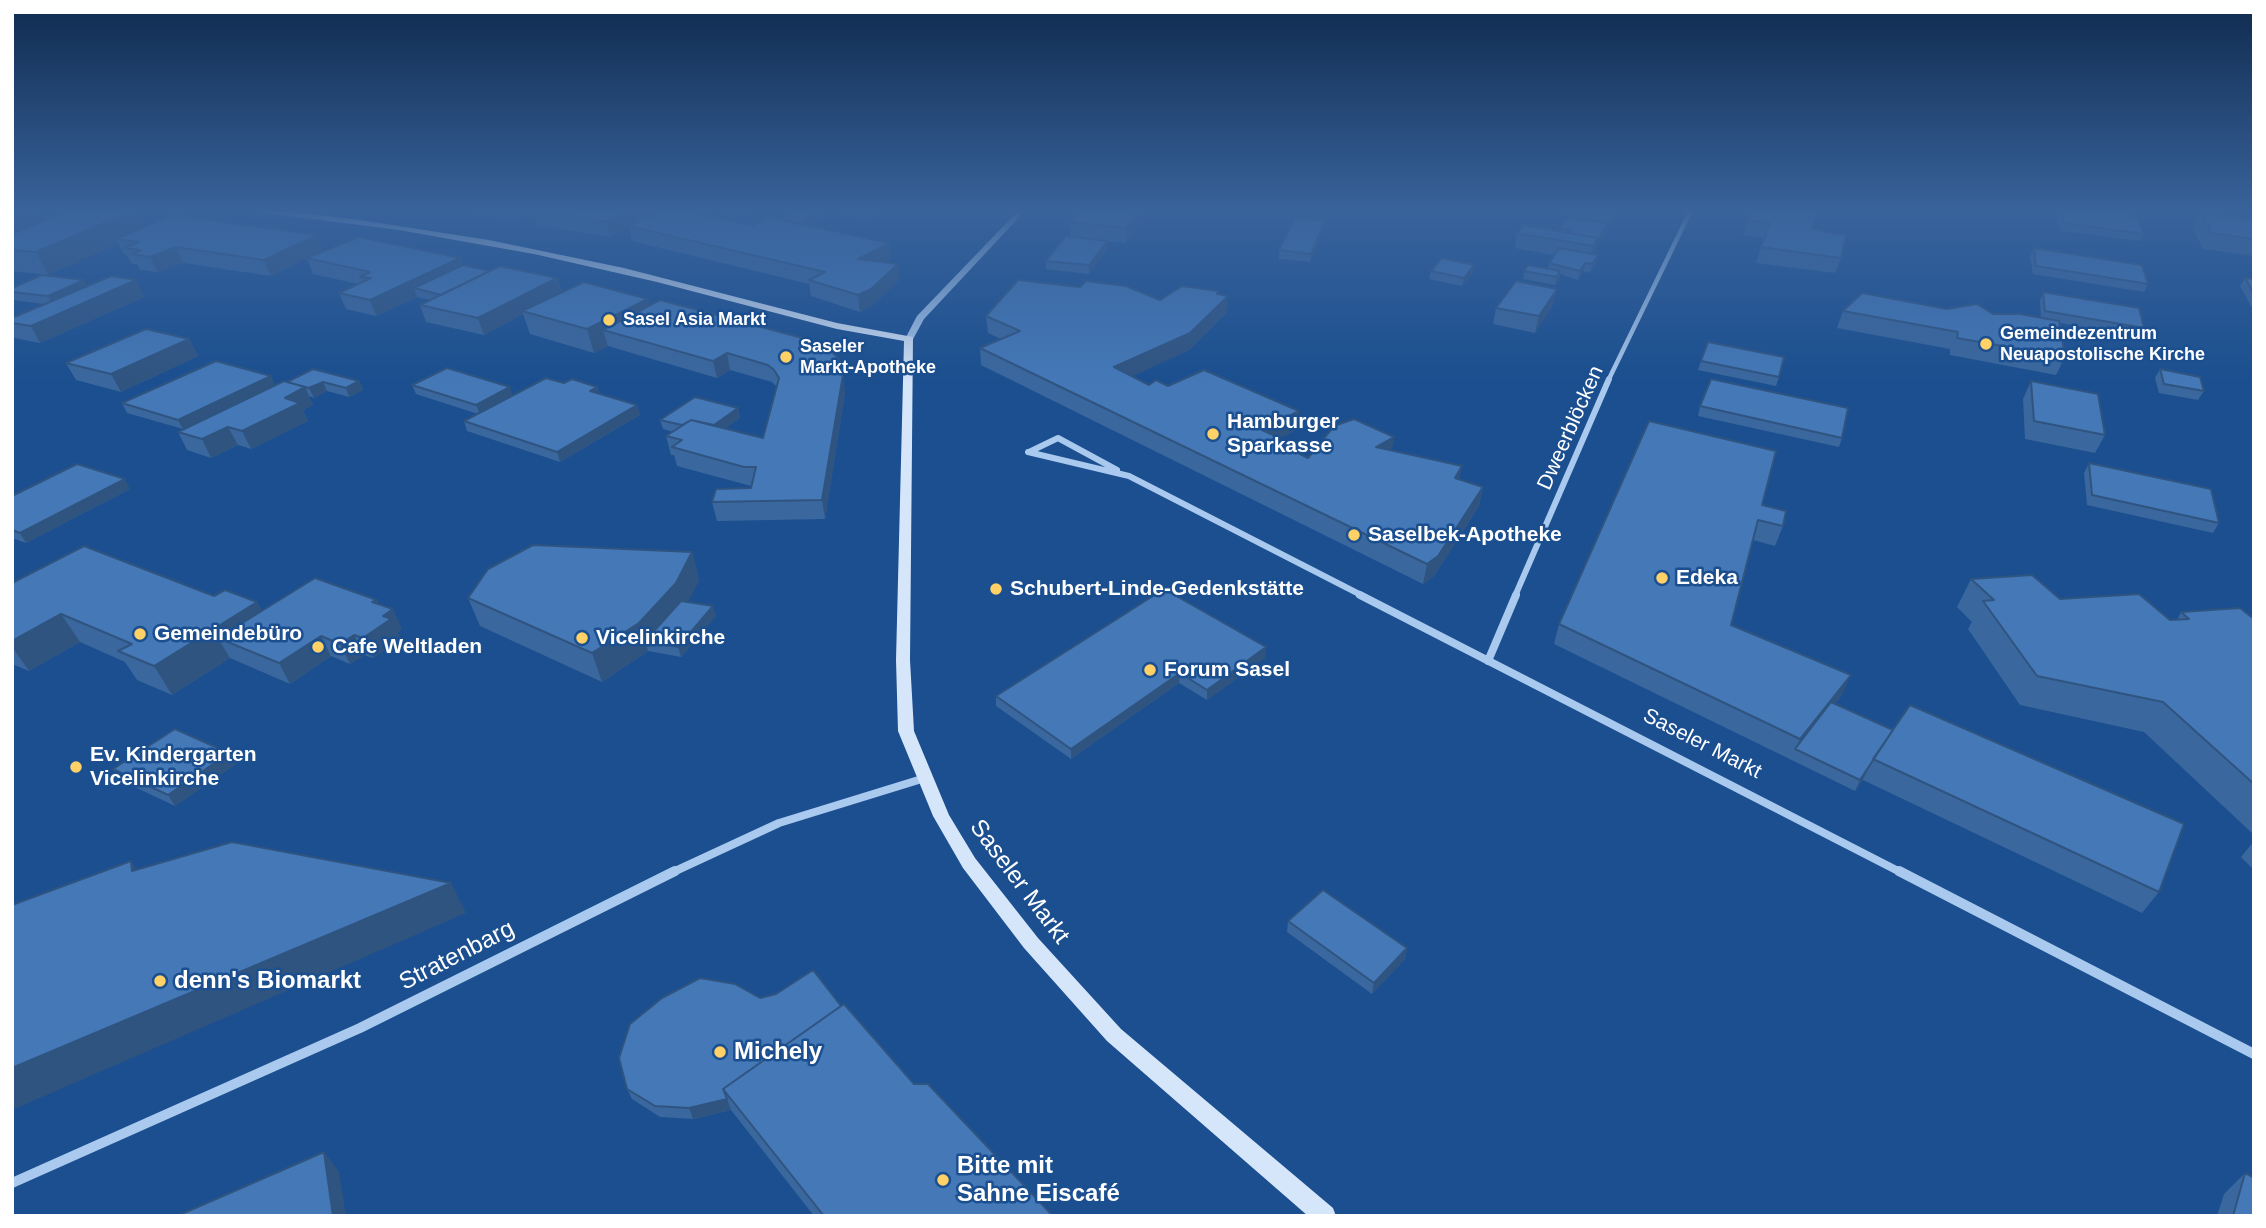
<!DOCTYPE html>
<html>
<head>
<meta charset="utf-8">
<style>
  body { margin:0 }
  #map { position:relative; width:2266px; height:1228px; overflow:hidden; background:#1b4f8f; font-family:Helvetica,sans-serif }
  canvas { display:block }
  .frame { position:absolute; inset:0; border:14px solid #fff; pointer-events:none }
</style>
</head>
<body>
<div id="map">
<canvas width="2266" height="1228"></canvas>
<div class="frame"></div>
</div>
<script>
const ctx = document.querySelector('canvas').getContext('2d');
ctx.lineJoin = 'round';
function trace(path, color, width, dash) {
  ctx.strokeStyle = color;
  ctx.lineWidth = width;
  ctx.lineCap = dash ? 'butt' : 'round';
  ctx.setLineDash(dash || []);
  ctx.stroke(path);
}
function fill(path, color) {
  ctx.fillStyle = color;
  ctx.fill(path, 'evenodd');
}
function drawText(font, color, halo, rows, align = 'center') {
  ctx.font = font + ' Helvetica,sans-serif';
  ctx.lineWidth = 5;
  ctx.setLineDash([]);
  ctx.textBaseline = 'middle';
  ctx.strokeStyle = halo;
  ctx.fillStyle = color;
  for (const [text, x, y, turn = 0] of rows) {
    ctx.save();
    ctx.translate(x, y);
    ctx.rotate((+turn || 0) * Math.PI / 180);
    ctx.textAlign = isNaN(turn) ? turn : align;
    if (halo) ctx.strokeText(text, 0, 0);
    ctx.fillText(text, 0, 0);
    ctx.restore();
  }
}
trace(new Path2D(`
  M1608 381 1690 212`), '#a9c9ee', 4.5);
trace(new Path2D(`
  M1028 452 1129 476 1363 596
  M1029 452 1058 438 1117 470
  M1515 596 1609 379`), '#a9c9ee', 6);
trace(new Path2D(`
  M1360 595 1902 873
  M1488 661 1516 595
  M671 873 779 823 925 778`), '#a9c9ee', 8);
trace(new Path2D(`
  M1899 871 2254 1054
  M12 1183 360 1028 675 871`), '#a9c9ee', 10);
fill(new Path2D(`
  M1017 212H1024L924 319 912 341H906L905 339 917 316Z`), '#a9c9ee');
fill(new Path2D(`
  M257 212H293L353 219 489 240 624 268 837 323 913 337 910 660 914 731 949 815 975 858 1038 938 1121 1029 1333 1208 1336 1216H1308L1107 1041 1024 948 963 868 933 816 898 731 896 660 904 341 837 329 657 282 534 254 399 230Z`), '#d6e6fa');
fill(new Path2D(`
  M12 212H35L40 222 144 227 323 250 271 276 183 263 158 272 140 270 137 264H132L127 255 124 254 118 243 48 275 12 271Z
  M467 212H528L513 220Z
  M533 212H654L638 221 752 225 780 219 789 212H829L811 226 890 259 885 262 900 279 873 305 860 312 811 296 809 284 632 241 629 227 610 237 537 225Z
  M711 212H752L746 217Z
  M832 212H880L865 220Z
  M1077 212H1144V218L1126 243 1070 237V222Z
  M1550 212H1617L1611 223Z
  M2055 212H2134L2144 234 2140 241 2061 231Z
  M2201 213 2254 220V256L2203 249 2193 228Z
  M1747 220 1812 229 1841 258 1835 273 1756 263 1764 238 1743 235Z
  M1325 221 1324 229 1310 262 1279 259V250Z
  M1608 224 1606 232 1596 247 1594 254 1598 255 1596 263 1590 273 1583 271 1578 280 1560 274 1559 280 1555 285 1523 279 1524 271 1548 269 1549 263 1554 255 1515 248 1517 233 1558 231 1559 228Z
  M1107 241V249L1089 274 1046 269V261Z
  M2034 248 2148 284 2144 292 2033 274 2030 256Z
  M307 258H460L463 265 490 271 557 278 562 292 648 299 649 306 845 393 825 519 717 521 712 502 751 488V486L677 466 674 455H671L666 436 673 432 663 429 660 420 738 408 740 418 725 428 763 438 777 387 772 382 730 370 717 378 608 346 594 353 530 334 523 314 484 335 426 322 420 305 430 300 417 297 376 316 346 309 339 293 358 284 313 274Z
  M1431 271 1473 273 1462 286 1429 279Z
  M2245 278 2254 279V307L2251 306 2240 286Z
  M136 280 144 297 40 343 15 338 12 334V318L45 304 12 300V288L88 286Z
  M1557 289 1553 305 1535 333 1493 324 1496 308Z
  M2043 292 2144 328 2139 337 2060 323 2065 357 2056 375 1950 355V349L1837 328 1843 311 1947 309 1993 314 2041 318 2040 300Z
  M1217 294 1227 312 1189 350 1132 376 1149 385 1168 386 1299 411 1298 429 1280 438 1279 444 1308 458 1392 450 1459 479 1483 487 1479 506 1434 576 1423 584 981 365 980 348 1001 339 988 333 986 316Z
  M189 339 198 356 121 392 76 380 66 363Z
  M1701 361 1779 377 1776 386 1698 370Z
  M2160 369 2204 391 2198 400 2159 393 2155 378Z
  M359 381 363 390 349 397 327 391 314 398 309 396 313 405 303 410 308 421 251 449 238 445 211 458 187 450 178 432 183 429 127 413 122 403 275 385 287 382Z
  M2031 381 2105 435 2095 453 2025 439 2023 399Z
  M564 383 597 387 599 394 637 405 640 415 560 462 467 431 464 421 478 414 416 394 412 385 513 395Z
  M1700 406 1842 438 1839 447 1698 416Z
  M2089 463 2219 523 2213 533 2087 505 2084 473Z
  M130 489 26 543 12 538V496Z
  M1762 505 1783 526 1775 546 1753 540 1731 625 1842 695 1835 704 2159 892 2142 913 1863 780V779L1855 791 1554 644 1559 624Z
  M692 552 699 580 688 602 716 616 681 657 648 651 602 682 480 626 468 598Z
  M1971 579 2060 599 2170 620H2177L2181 612 2254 619V835L2144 732 2020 705 1968 629 1972 622 1957 607Z
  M12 583 214 596 257 602 262 611 377 600 379 605 402 629 397 632 401 639 373 658 364 655 350 664 331 656 290 684 230 658 172 695 137 680 125 662 80 642 29 671 12 664Z
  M1265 658 1207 700 1179 683 1071 759 996 706V696Z
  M229 753 236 764 175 806 120 780 113 769Z
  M2254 841V870L2241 857Z
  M1288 921 1407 948 1405 959 1372 994 1287 932Z
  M760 998 841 1006 914 1084 1053 1216H814L731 1110 693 1119 660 1117 632 1099 627 1089Z
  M2245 1173 2254 1216H2217L2224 1194Z`), '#3a679d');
fill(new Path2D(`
  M23 212H35L40 223 12 237V218Z
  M129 212H137L146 231 116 239 118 243 48 275 36 252Z
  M511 212H528L513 220Z
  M624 212H654L610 237 606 222Z
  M745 212H752L746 217Z
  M817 212H829L796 237 795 230Z
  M864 212H880L865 220Z
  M1138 212H1144V218L1126 243V228Z
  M1614 212H1617L1611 223 1613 215Z
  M1325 221 1324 229 1310 262 1311 254Z
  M1608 224 1606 232 1596 247 1598 239Z
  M317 235 323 250 271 276 264 260Z
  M1598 238 1594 253 1589 261 1593 246Z
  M1107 241V249L1089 274V265Z
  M889 243 890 259 860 275 858 259Z
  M176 247 183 263 158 272 150 257Z
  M1598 255 1596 263 1590 273 1592 264Z
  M460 258 466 273 414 288 417 297 376 316 370 300Z
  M1585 263 1583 271 1578 280 1580 271Z
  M898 264 900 279 873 305 860 312 858 295Z
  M1474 265 1473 273 1462 286 1464 278Z
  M1560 271 1559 280 1555 285 1557 277Z
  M557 278 562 294 522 311 523 314 484 335 478 318Z
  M84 280 89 288 53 305 48 296Z
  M136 280 144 297 40 343 31 326Z
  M1557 289 1553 305 1535 333 1539 316Z
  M1228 296 1227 312 1189 350 1114 385V367L1217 307Z
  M648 299 653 322 603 330 608 346 594 353 587 329Z
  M189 339 198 356 121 392 111 374Z
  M727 353 730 370 717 378 713 361Z
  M843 375 845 393 825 519 822 500Z
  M271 376 275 385 183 429 178 420Z
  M359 381 363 390 349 397 346 388Z
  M323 382 327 391 314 398 309 388Z
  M305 387 313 405 303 410 308 421 251 449 242 431 285 398Z
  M510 387 513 396 480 414 476 405Z
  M597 387 600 396 590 391Z
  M637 405 640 415 560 462 557 452Z
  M738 408 740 418 707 441 705 431Z
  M1299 411 1298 429 1280 438 1278 456 1262 430Z
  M228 427 238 445 211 458 202 439Z
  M1394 437 1391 455 1376 447Z
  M1462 466 1458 485 1455 478Z
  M125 479 130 489 26 543 20 533Z
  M1483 487 1479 506 1434 576 1423 584 1427 564Z
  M692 552 699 580 684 611 645 641 648 651 602 682 592 653Z
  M377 600 384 615 393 609 402 629 397 632 401 639 373 658 363 638 372 602Z
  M257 602 273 631 218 638 230 658 172 695 154 666Z
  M713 606 716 616 681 657 678 647Z
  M61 614 80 642 29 671 12 647V641Z
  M354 635 364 655 350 664 340 644Z
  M321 636 331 656 290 684 279 663Z
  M1266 647 1265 658 1207 700V690Z
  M1180 673 1179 683 1071 759V749Z
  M1851 675 1842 695 1798 751 1795 749 1800 739Z
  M229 753 236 764 175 806 168 795Z
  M1869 768 1863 779 1855 791 1860 780Z
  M131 861 153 892 132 871Z
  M451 883 466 913 12 1110V1068Z
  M1407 948 1405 959 1372 994 1374 983Z
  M727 1099 731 1110 693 1119 689 1108Z
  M324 1152 339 1172 346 1216H333Z`), '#305480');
const building = new Path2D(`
  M12 212H23L12 218Z
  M64 212H129L36 252 12 250V234Z
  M546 212H624L606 222Z
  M657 212H689L752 225 769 217 889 243 858 259 898 264 871 289 858 295 809 280 825 272 628 226Z
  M789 212H817L802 224 780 219Z
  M1077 212H1138L1126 228 1070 222Z
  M1596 212H1614L1613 215Z
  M1750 212H1817L1812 229 1846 235 1841 258 1761 247 1770 223 1747 220Z
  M2061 212H2134L2144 234 2064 223Z
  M2201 213 2254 220V239L2212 233Z
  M172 215 317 235 264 260 176 247 150 257 132 254 141 250 124 248 139 242 116 239Z
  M1567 217 1608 224 1598 239H1597L1598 238 1569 233 1571 230 1559 228Z
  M1295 218 1325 221 1311 254 1279 250Z
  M1523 225 1598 238 1593 246 1517 233Z
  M1066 236 1107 241 1089 265 1046 261Z
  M359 237 460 258 370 300 339 293 371 278 360 277 370 272 307 258Z
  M1559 248 1598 255 1592 264 1585 263 1580 271 1549 263Z
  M2034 248 2142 265 2148 284 2036 266Z
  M1442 258 1474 265 1464 278 1431 271Z
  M463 265 490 271 441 295 414 288Z
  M1528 265 1560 271 1557 277 1524 271Z
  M500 266 557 278 478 318 420 305Z
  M42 275 84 280 48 296 12 292V288Z
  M111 276 136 280 31 326 12 323V318Z
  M2245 278 2254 279V294Z
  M1018 280 1080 287 1086 281 1126 286 1160 300 1182 286 1218 291 1217 294 1228 296 1190 333 1114 367 1149 385 1156 380 1168 386 1204 370 1299 411 1262 430 1280 438 1274 441 1308 458 1334 426 1354 419 1394 437 1376 447 1462 466 1455 478 1483 487 1438 556 1427 564 980 348 1020 331 986 316Z
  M1516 281 1557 289 1539 316 1496 308Z
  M584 282 648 299 587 329 522 311Z
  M2043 292 2139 308 2144 328 2045 311Z
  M1862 293 1947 309 1977 304 1993 314H2020L2059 321 2065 357 1957 338 1958 332 1843 311Z
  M660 300 810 340 830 349 840 361 843 375 822 500 712 502 716 489 751 488 756 467H744L672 447 682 440 666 436 691 420 763 438 779 378 774 370 768 365 727 353 713 361 603 330Z
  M146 329 189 339 111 374 66 363Z
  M1708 342 1784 357 1779 377 1701 361Z
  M216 361 271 376 178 420 122 403Z
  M447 368 510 387 476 405 412 385Z
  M313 369 359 381 346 388 323 382 309 388 287 382Z
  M2160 369 2200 377 2204 391 2164 384Z
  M546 378 564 383 572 379 597 387 590 391 637 405 557 452 464 421Z
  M1711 379 1848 408 1842 438 1700 406Z
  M284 381 305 387 285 398 300 403 242 431 228 427 202 439 178 432Z
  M2031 381 2098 394 2105 435 2034 421Z
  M695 397 738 408 714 425 691 420 682 425 660 420Z
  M1649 421 1776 451 1762 505 1786 511 1783 526 1758 520 1731 625 1851 675 1800 739 1559 624Z
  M2089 463 2211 489 2219 523 2092 495Z
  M77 464 125 479 20 533 12 530V496Z
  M533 545 692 552 676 583 639 623 592 653 468 598 488 569Z
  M84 546 214 596 225 590 257 602 154 666 118 651 132 644 61 614 12 641V583Z
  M2032 575 2060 599 2139 594 2170 620 2189 619 2181 612 2240 608 2254 619V784L2163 702 2037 676 1983 601 1994 600 1971 579Z
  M315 578 377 600 372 602 393 609 383 616 391 619 363 638 354 635 340 644 321 636 279 663 218 638Z
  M1164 589 1266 647 1207 690 1180 673 1071 749 996 696Z
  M681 601 713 606 678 647 645 641Z
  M1831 702 1893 730 1860 780 1795 749Z
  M1910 705 2184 824 2159 892 1873 759Z
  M175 729 229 753 168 795 113 769Z
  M232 842 451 883 12 1068V905L131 861 132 871Z
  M1323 890 1407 948 1374 983 1288 921Z
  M813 970 841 1006 723 1089 727 1099 689 1108 655 1106 627 1089 619 1058 630 1024 662 998 700 978 735 984 760 998 776 994Z
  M844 1004 914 1084H928L1053 1216H824L723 1089Z
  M324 1152 333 1216H177Z
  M2245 1173 2254 1178V1216H2233Z`);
fill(building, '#4478b7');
trace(building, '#305480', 2);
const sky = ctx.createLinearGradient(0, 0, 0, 384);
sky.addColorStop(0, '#0f2b4f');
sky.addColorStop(0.55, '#39639b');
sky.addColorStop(1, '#39639b00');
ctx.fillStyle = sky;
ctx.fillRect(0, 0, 2266, 384);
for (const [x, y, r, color] of [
  [609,320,7,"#ffd166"],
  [1986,344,7,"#ffd166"],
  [786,357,7,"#ffd166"],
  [1213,434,7,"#ffd166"],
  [1354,535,7,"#ffd166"],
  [1662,578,7,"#ffd166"],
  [996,589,7,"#ffd166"],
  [140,634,7,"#ffd166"],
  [582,638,7,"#ffd166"],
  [318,647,7,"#ffd166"],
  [1150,670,7,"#ffd166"],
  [76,767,7,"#ffd166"],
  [160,981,7,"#ffd166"],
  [720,1052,7,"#ffd166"],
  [943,1180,7,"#ffd166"]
]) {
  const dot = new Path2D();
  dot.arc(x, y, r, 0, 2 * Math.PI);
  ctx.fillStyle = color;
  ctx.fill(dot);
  trace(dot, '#1b4f8f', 2.5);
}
drawText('bold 18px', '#fff', '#1b4f8f', [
  ["Sasel Asia Markt",623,320],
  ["Gemeindezentrum",2000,334],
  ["Neuapostolische Kirche",2000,355],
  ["Saseler",800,347],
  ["Markt-Apotheke",800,368]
], 'left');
drawText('bold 21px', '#fff', '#1b4f8f', [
  ["Hamburger",1227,422],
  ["Sparkasse",1227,446],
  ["Saselbek-Apotheke",1368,535],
  ["Edeka",1676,578],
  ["Schubert-Linde-Gedenkstätte",1010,589],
  ["Gemeindebüro",154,634],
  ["Vicelinkirche",596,638],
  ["Cafe Weltladen",332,647],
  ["Forum Sasel",1164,670],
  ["Ev. Kindergarten",90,755],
  ["Vicelinkirche",90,779]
], 'left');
drawText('21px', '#fff', '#1b4f8f', [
  ["Dweerblöcken",1571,428,-66],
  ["Saseler Markt",1702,744,27]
]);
drawText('24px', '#fff', '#1b4f8f', [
  ["Saseler Markt",1019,882,53],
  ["Stratenbarg",457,956,-27]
]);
drawText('bold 24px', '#fff', '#1b4f8f', [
  ["denn's Biomarkt",174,981],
  ["Michely",734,1052],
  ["Bitte mit",957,1166],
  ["Sahne Eiscafé",957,1194]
], 'left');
</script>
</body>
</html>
